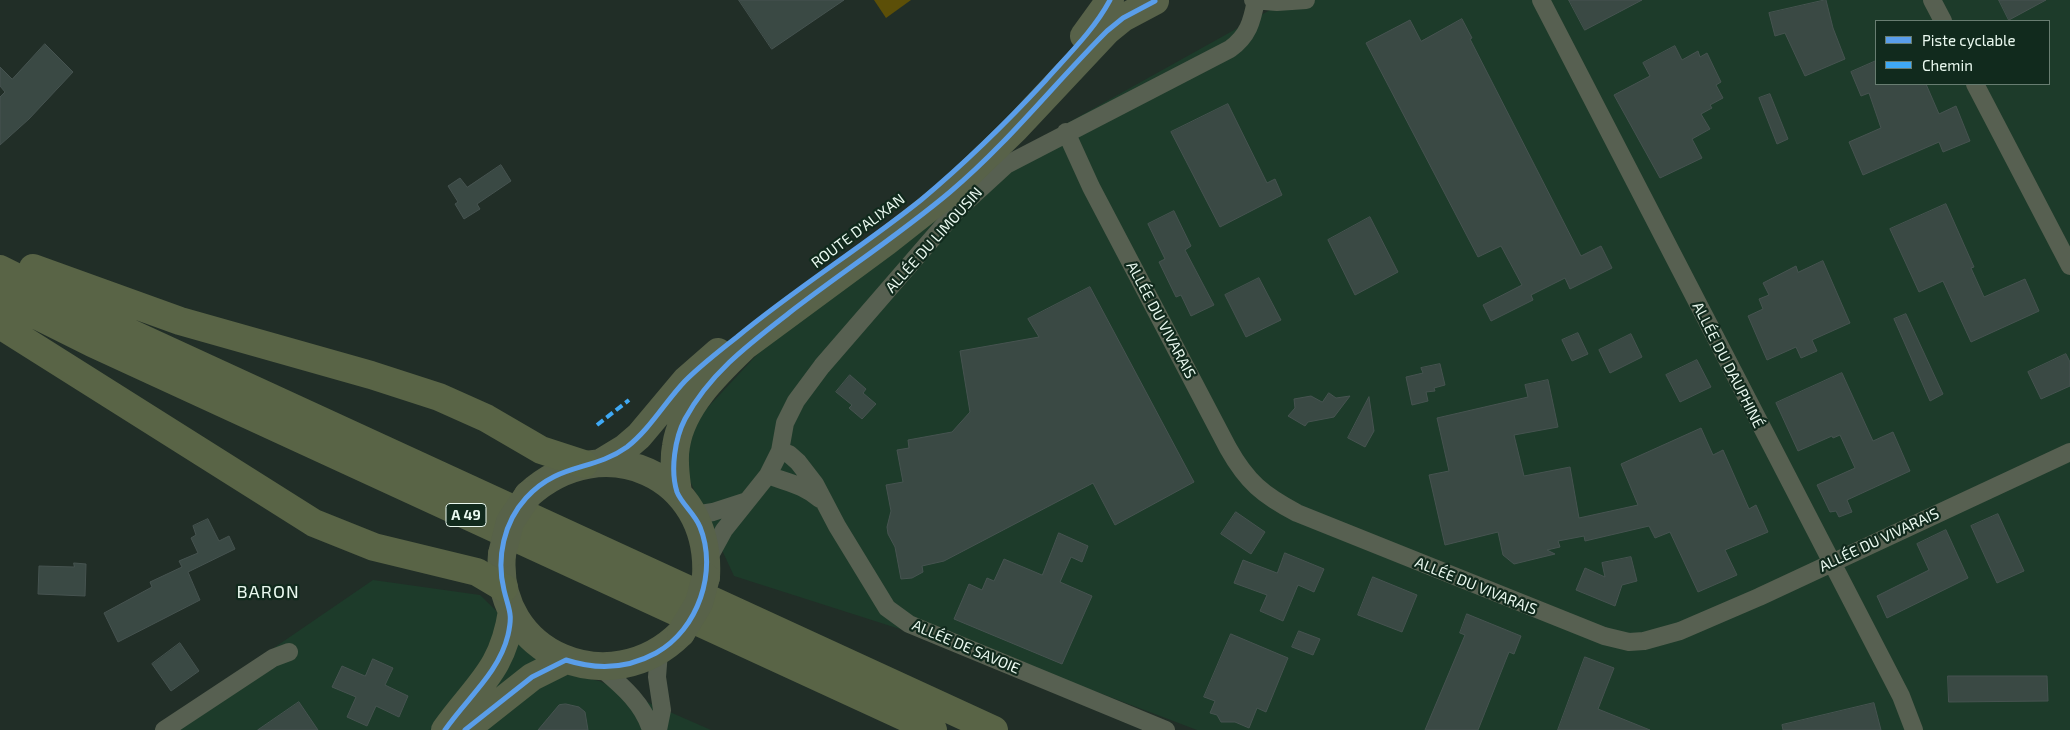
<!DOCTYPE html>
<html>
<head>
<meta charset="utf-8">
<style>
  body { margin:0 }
  #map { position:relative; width:2070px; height:730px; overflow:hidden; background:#212e27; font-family:"Exo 2",sans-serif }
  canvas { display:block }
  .legend { position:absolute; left:1875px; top:20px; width:175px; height:65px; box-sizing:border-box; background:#112a1d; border:1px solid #687d71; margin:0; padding:6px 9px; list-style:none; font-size:15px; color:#eaf9f0 }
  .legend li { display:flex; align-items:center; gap:10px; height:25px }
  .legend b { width:25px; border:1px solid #687d71 }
</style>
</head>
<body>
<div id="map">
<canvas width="2070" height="730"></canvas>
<ul class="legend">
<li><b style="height:6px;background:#5a9eea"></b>Piste cyclable</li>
<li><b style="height:6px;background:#3fa9f5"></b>Chemin</li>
</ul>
</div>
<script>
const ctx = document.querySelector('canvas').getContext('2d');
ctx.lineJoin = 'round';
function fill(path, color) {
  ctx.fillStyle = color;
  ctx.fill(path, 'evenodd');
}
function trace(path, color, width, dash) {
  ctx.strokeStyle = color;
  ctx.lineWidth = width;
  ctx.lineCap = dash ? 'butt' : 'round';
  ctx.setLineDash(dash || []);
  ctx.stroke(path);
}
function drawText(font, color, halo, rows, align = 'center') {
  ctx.font = font + ' "Exo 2",sans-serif';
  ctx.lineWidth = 4.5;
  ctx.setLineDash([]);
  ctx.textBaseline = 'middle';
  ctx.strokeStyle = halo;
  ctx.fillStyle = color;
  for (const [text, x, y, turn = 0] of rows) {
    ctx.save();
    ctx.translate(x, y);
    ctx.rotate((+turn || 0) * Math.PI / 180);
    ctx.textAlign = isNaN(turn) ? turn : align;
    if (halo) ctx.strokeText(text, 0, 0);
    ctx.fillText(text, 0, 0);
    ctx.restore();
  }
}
fill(new Path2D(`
  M1288 0H2070V730H1197L1097 692 734 576 684 468 697 419 779 331 1001 160ZM1876 21H2049V84H1876Z
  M373 580 480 595 560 673 599 681 711 730H154Z`), '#1d3b2a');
fill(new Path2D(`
  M874 0H911L886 18Z`), '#5c4f08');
const building = new Path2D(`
  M739 0H844L772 49Z
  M1569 0H1642L1585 30Z
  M1826 0 1833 28 1845 59 1805 76 1785 33 1775 36 1769 13Z
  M1999 0H2046L2009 20Z
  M1462 19 1472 38 1470 39 1581 256 1601 246 1612 268 1570 289 1565 278 1531 295 1533 300 1491 321 1483 305 1522 285 1501 246 1478 257 1366 43 1410 20 1421 41Z
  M45 44 73 72 29 119 0 145V97L5 92 0 86V67L12 79Z
  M1675 46 1682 60 1698 51 1700 57 1707 53 1721 82 1716 85 1723 98 1710 105 1712 108 1701 114 1710 129 1692 139 1702 158 1660 178 1614 95 1650 76 1643 63Z
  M1876 61V84H1926L1939 114 1956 106 1970 141 1943 152 1939 142 1863 175 1849 142 1881 128 1869 93 1861 96 1851 72Z
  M1770 94 1788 139 1777 144 1759 98Z
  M1228 104 1267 183 1275 179 1282 195 1220 227 1171 132Z
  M501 165 511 181 477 204 480 209 464 219 455 204 458 202 448 186 460 178 467 187Z
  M1946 204 1974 267 1971 268 1984 297 2025 279 2039 311 1971 342 1943 281 1919 292 1890 229Z
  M1174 211 1191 246 1185 250 1214 305 1191 316 1181 295 1176 297 1159 262 1165 259 1148 224Z
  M1370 217 1398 272 1355 295 1328 240Z
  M1823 261 1850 323 1812 340 1817 351 1801 358 1796 347 1767 360 1748 316 1763 309 1759 299 1769 295 1763 283 1796 266 1798 272Z
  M1259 278 1281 320 1246 337 1225 295Z
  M1090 287 1194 482 1115 525 1093 483 944 561 922 566 923 572 912 578 901 579 895 547 888 534 887 527 891 511 886 485 903 482 897 450 909 448 908 440 952 432 970 412 960 351 1039 337 1028 319Z
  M1906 314 1943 394 1930 401 1894 319Z
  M1578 333 1588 354 1572 361 1562 340Z
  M1631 334 1642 357 1610 373 1599 350Z
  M2066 354 2070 362V386L2041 399 2028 372Z
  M1697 360 1711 387 1680 402 1666 375Z
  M1440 364 1445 385 1434 388 1435 391 1426 392 1428 401 1412 405 1406 377 1423 373 1421 368Z
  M1842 373 1873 441 1893 432 1910 471 1847 500 1852 512 1839 517 1836 511 1830 512 1817 485 1855 468 1840 435 1833 438 1832 436 1798 451 1776 403Z
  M850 375 866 389 863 393 876 404 862 419 849 408 852 405 836 392Z
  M1548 380 1558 427 1514 435 1524 476 1570 467 1579 518 1638 505 1621 464 1701 428 1713 455 1723 450 1749 509 1756 505 1768 532 1725 550 1737 575 1698 592 1670 532 1655 538 1649 526 1585 541 1584 536 1558 541 1560 547 1547 550 1555 554 1514 564 1503 555 1498 532 1445 545 1429 475 1449 471 1437 418 1528 397 1525 385Z
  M1329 393 1336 398 1350 396 1334 417 1308 422 1305 426 1288 416 1295 408 1294 399 1311 396 1322 402Z
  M1369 397 1374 431 1365 447 1348 438Z
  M1236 512 1265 532 1251 554 1221 534Z
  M1998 514 2024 571 1997 583 1971 526Z
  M208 519 219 541 229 536 235 549 188 572 200 600 118 642 104 613 152 587 150 582 182 567 179 561 198 553 191 538 196 535 193 526Z
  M1946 530 1968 578 1887 618 1877 596 1929 570 1917 544Z
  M1059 533 1088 546 1082 562 1071 557 1060 582 1092 596 1062 664 954 619 969 584 982 590 987 578 994 581 1004 559 1042 575Z
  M1285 553 1324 569 1314 592 1298 585 1283 621 1260 611 1267 595 1234 583 1243 560 1277 573Z
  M1631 557 1637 581 1622 585 1615 606 1576 590 1585 568 1605 577 1602 563Z
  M74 563 86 564 85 596 38 594 39 566 74 567Z
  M1373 577 1417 595 1402 632 1358 615Z
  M1467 614 1521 636 1514 654 1509 652 1478 730H1425L1465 635 1460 633Z
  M1299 631 1320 639 1313 655 1292 647Z
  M1231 634 1288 658 1266 712 1257 708 1249 728 1235 722H1221L1217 715 1210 713 1215 701 1204 697Z
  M180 643 199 671 171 691 152 664Z
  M1585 657 1614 668 1598 709 1650 730H1558Z
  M373 659 393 668 385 685 408 696 399 717 376 706 367 726 347 717 356 697 332 687 342 666 365 676Z
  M1948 676H2047L2048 701 1949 702Z
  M299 702 318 730H258Z
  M1874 703 1881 730H1783L1782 725Z
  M566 704 579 707 585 712 588 730H538L559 705Z`);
fill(building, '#3a4944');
trace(building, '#465350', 1);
trace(new Path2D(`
  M1253 0 1277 2 1306 0
  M1541 0 1901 696 1914 730
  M1932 0 1943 21
  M1975 84 2070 266
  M1066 132 1091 187 1228 448C1247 482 1263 495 1297 513L1604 636 1629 642 1644 641 1680 631 1759 597 2070 452
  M780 451 789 454 798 462 815 484 837 526 887 608 909 624 1166 730
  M768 475C788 483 802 484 820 499
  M694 515 713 512 747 501
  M707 561 724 530 768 475 780 451 785 423 796 401 822 366 957 210 1006 165 1230 49C1248 36 1252 22 1256 0
  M601 668C622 686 643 703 651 730
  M164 730 273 658 289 652
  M658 730 662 710 657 677 659 652`), '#576051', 18);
trace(new Path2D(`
  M1084 36 1110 0
  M602 462 625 448 639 436 686 380 718 352
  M678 493C676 478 673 462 676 446 682 406 717 373 745 346L886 242 952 190 1015 129 1107 31 1123 18 1155 1
  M528 495C603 427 712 474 706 577
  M502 554C493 655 611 703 681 633
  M445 730C477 685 503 671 512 611
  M465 730 532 677 566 660`), '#586249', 28);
trace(new Path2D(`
  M33 268 180 321 371 375 439 397 486 418 541 450 584 464
  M0 269 113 325 994 730
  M0 297 92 343 933 730
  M0 325 314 523 374 547 477 572 504 588`), '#596446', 28);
trace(new Path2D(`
  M502 554 510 522 528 495
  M681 633 699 603 706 577`), '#586249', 28);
trace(new Path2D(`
  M597 425 629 400`), '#3fa9f5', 4, [8, 4]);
trace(new Path2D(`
  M445 730C466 699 499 673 508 635 513 613 509 611 504 590 496 558 504 522 526 498 559 462 592 472 627 447 650 429 665 402 685 381 701 365 719 351 737 337 796 288 861 248 921 200 965 163 1006 123 1045 81 1068 55 1094 30 1110 0
  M465 730 532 677 566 660C597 670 627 669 656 653 698 630 718 571 700 527 695 514 681 503 677 492 670 470 675 438 685 419 710 373 749 344 789 313 842 272 899 235 950 192 1008 143 1054 84 1107 31L1123 18 1155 1`), '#5a9eea', 5);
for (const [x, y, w] of [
  [466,515,40]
]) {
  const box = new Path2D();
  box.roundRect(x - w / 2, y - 11.5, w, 23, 4);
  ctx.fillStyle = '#112a1d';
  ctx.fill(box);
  trace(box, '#eaf9f0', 1);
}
drawText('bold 14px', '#eaf9f0', null, [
  ["A 49",466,515]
]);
drawText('15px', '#eaf9f0', '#112a1d', [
  ["ROUTE D'ALIXAN",858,231,-37],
  ["ALLÉE DU LIMOUSIN",934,240,-48],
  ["ALLÉE DU VIVARAIS",1161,320,62],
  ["ALLÉE DU DAUPHINÉ",1728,365,63],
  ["ALLÉE DU VIVARAIS",1879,540,-25],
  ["ALLÉE DU VIVARAIS",1476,586,22],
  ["ALLÉE DE SAVOIE",966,647,23]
]);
ctx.letterSpacing = '1px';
drawText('18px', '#eaf9f0', '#112a1d', [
  ["BARON",268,592]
]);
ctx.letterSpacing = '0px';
</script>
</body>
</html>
